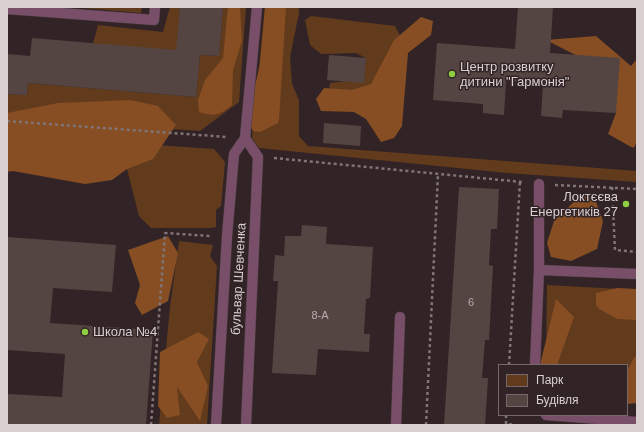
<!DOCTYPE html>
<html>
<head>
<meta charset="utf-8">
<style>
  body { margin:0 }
  #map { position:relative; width:644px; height:432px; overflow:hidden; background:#322426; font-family:Helvetica,sans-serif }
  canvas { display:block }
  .frame { position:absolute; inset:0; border:8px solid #d9cfd1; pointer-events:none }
  .legend { position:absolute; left:498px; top:364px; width:130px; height:52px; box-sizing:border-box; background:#322426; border:1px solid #75686a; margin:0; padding:5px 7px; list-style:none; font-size:12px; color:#d9cfd1 }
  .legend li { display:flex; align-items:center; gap:8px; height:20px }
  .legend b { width:20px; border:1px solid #75686a }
</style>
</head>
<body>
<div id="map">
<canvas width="644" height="432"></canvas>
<div class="frame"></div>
<ul class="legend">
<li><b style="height:11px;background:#623b1c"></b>Парк</li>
<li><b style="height:11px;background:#554542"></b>Будівля</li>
</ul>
</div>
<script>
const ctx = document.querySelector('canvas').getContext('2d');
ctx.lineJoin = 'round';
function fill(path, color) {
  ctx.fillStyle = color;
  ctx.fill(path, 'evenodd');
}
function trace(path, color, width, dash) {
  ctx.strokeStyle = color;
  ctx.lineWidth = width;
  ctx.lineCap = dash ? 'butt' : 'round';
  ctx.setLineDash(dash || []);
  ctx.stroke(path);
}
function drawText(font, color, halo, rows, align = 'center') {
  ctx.font = font + ' Helvetica,sans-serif';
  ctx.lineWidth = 3;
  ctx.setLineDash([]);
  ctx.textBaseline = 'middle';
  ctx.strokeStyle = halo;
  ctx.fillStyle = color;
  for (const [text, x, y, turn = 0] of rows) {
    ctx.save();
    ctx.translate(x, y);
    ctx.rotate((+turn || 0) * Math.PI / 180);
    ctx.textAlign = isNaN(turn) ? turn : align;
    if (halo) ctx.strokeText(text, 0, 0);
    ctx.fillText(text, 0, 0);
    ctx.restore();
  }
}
fill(new Path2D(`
  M72 7H142L141 13Z
  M170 7H180L179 51 93 44 98 25 163 32Z
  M223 7H246L239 102 200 131 7 118V94L27 95 28 83 196 97 200 55 219 56Z
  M265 7H299V13L290 57 292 84 299 100V136L308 146 637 171V182L507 173 259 148 252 138Z
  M311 16 395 26 404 43 397 106 328 97 330 83 364 79 366 58 356 53 321 54 310 45 305 20Z
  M7 135 214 149 225 162 221 206 216 210V227L211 228H151L139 216 127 169Z
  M179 241 213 245 210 256 217 266 207 425H159L170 307Z
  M547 285 637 290V391L627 390V365H546Z`), '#623b1c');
fill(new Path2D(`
  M228 7H240L242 41 233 70 232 105C220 115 215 117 199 112L198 100 205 80 223 58Z
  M265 7H286L279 120 278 123 260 132 253 131 247 120 260 64Z
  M421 17 433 21 431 35 408 53 402 126 394 138 381 142 366 119 354 112 321 111 316 99 324 88 352 90 371 84 394 40Z
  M596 36 631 66 637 59V139L635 146 633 148 608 134 616 113 605 70 546 40Z
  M130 100 158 106 176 125 153 159 127 169 112 180 85 184 13 171 7 172V113L58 103Z
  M581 195 594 196 603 221 597 249 571 261 551 257 547 243 554 221Z
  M168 236 178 253 168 301 142 315 135 303 140 285 128 250Z
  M617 288 637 289V320L617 319 599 309 596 305V293Z
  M556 299 574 317 558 362 559 365H540Z
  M198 332 209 339 197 362 208 386 200 421 177 387 180 415 167 418 158 406 160 352Z
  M635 356 637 360V403L627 404V371Z`), '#864e22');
fill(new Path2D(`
  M180 7H223L219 56 200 55 196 97 28 83 27 95 7 94V54L30 56 32 38 176 50Z
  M518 7H553L550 53 620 58 616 113 563 110 562 118 541 116 543 84 506 81 504 115 483 113V104L433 100 437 43 515 49Z
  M329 55 366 58 364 83 327 80Z
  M324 123 361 126 360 146 323 143Z
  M459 187 499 189 497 229H491L489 265 493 266 489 340H485L482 378H488L485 425H444Z
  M302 225 327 227 326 244 373 247 370 298 366 299 364 334H370L369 352 318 349 316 375 272 373 278 281H273L275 255 284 256 285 236H301Z
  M7 237 116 245 112 292 53 288 50 323 153 330 146 425H7V394L62 397 65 354 7 350Z`), '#554542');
const service = new Path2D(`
  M7 9 154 20 155 7
  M539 184V270L637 274
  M535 365 539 270
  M546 415 637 422
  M396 425 400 317`);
const pedestrian = new Path2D(`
  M245 138 258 157 246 425
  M216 425 227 236 234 154 245 138 257 7`);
trace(service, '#4d3f41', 11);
trace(pedestrian, '#4d3f41', 11);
trace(new Path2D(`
  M7 121 227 137
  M274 158 522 182
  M555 185 637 189
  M612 187 615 250 637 252
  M509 365 520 181
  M506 415V424L516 425
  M151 425 165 233 210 236
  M426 425 438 174`), '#807476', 2.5, [3, 3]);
trace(service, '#794e69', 10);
trace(pedestrian, '#794e69', 10);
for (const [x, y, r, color] of [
  [452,74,4,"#8ece43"],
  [626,204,4,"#8ece43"],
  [85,332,4,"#8ece43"]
]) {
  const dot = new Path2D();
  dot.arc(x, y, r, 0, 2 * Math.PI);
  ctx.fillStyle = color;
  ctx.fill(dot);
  trace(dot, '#322426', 1.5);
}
drawText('11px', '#b8acad', null, [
  ["6",471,303],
  ["8-А",320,316]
]);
drawText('13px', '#d9cfd1', '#322426', [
  ["Центр розвитку",460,67],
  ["дитини \"Гармонія\"",460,82],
  ["Локтєєва",618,197,"right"],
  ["Енергетиків 27",618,212,"right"],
  ["Школа №4",93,332]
], 'left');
drawText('13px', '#d9cfd1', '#322426', [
  ["бульвар Шевченка",239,279,-87]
]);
</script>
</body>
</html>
